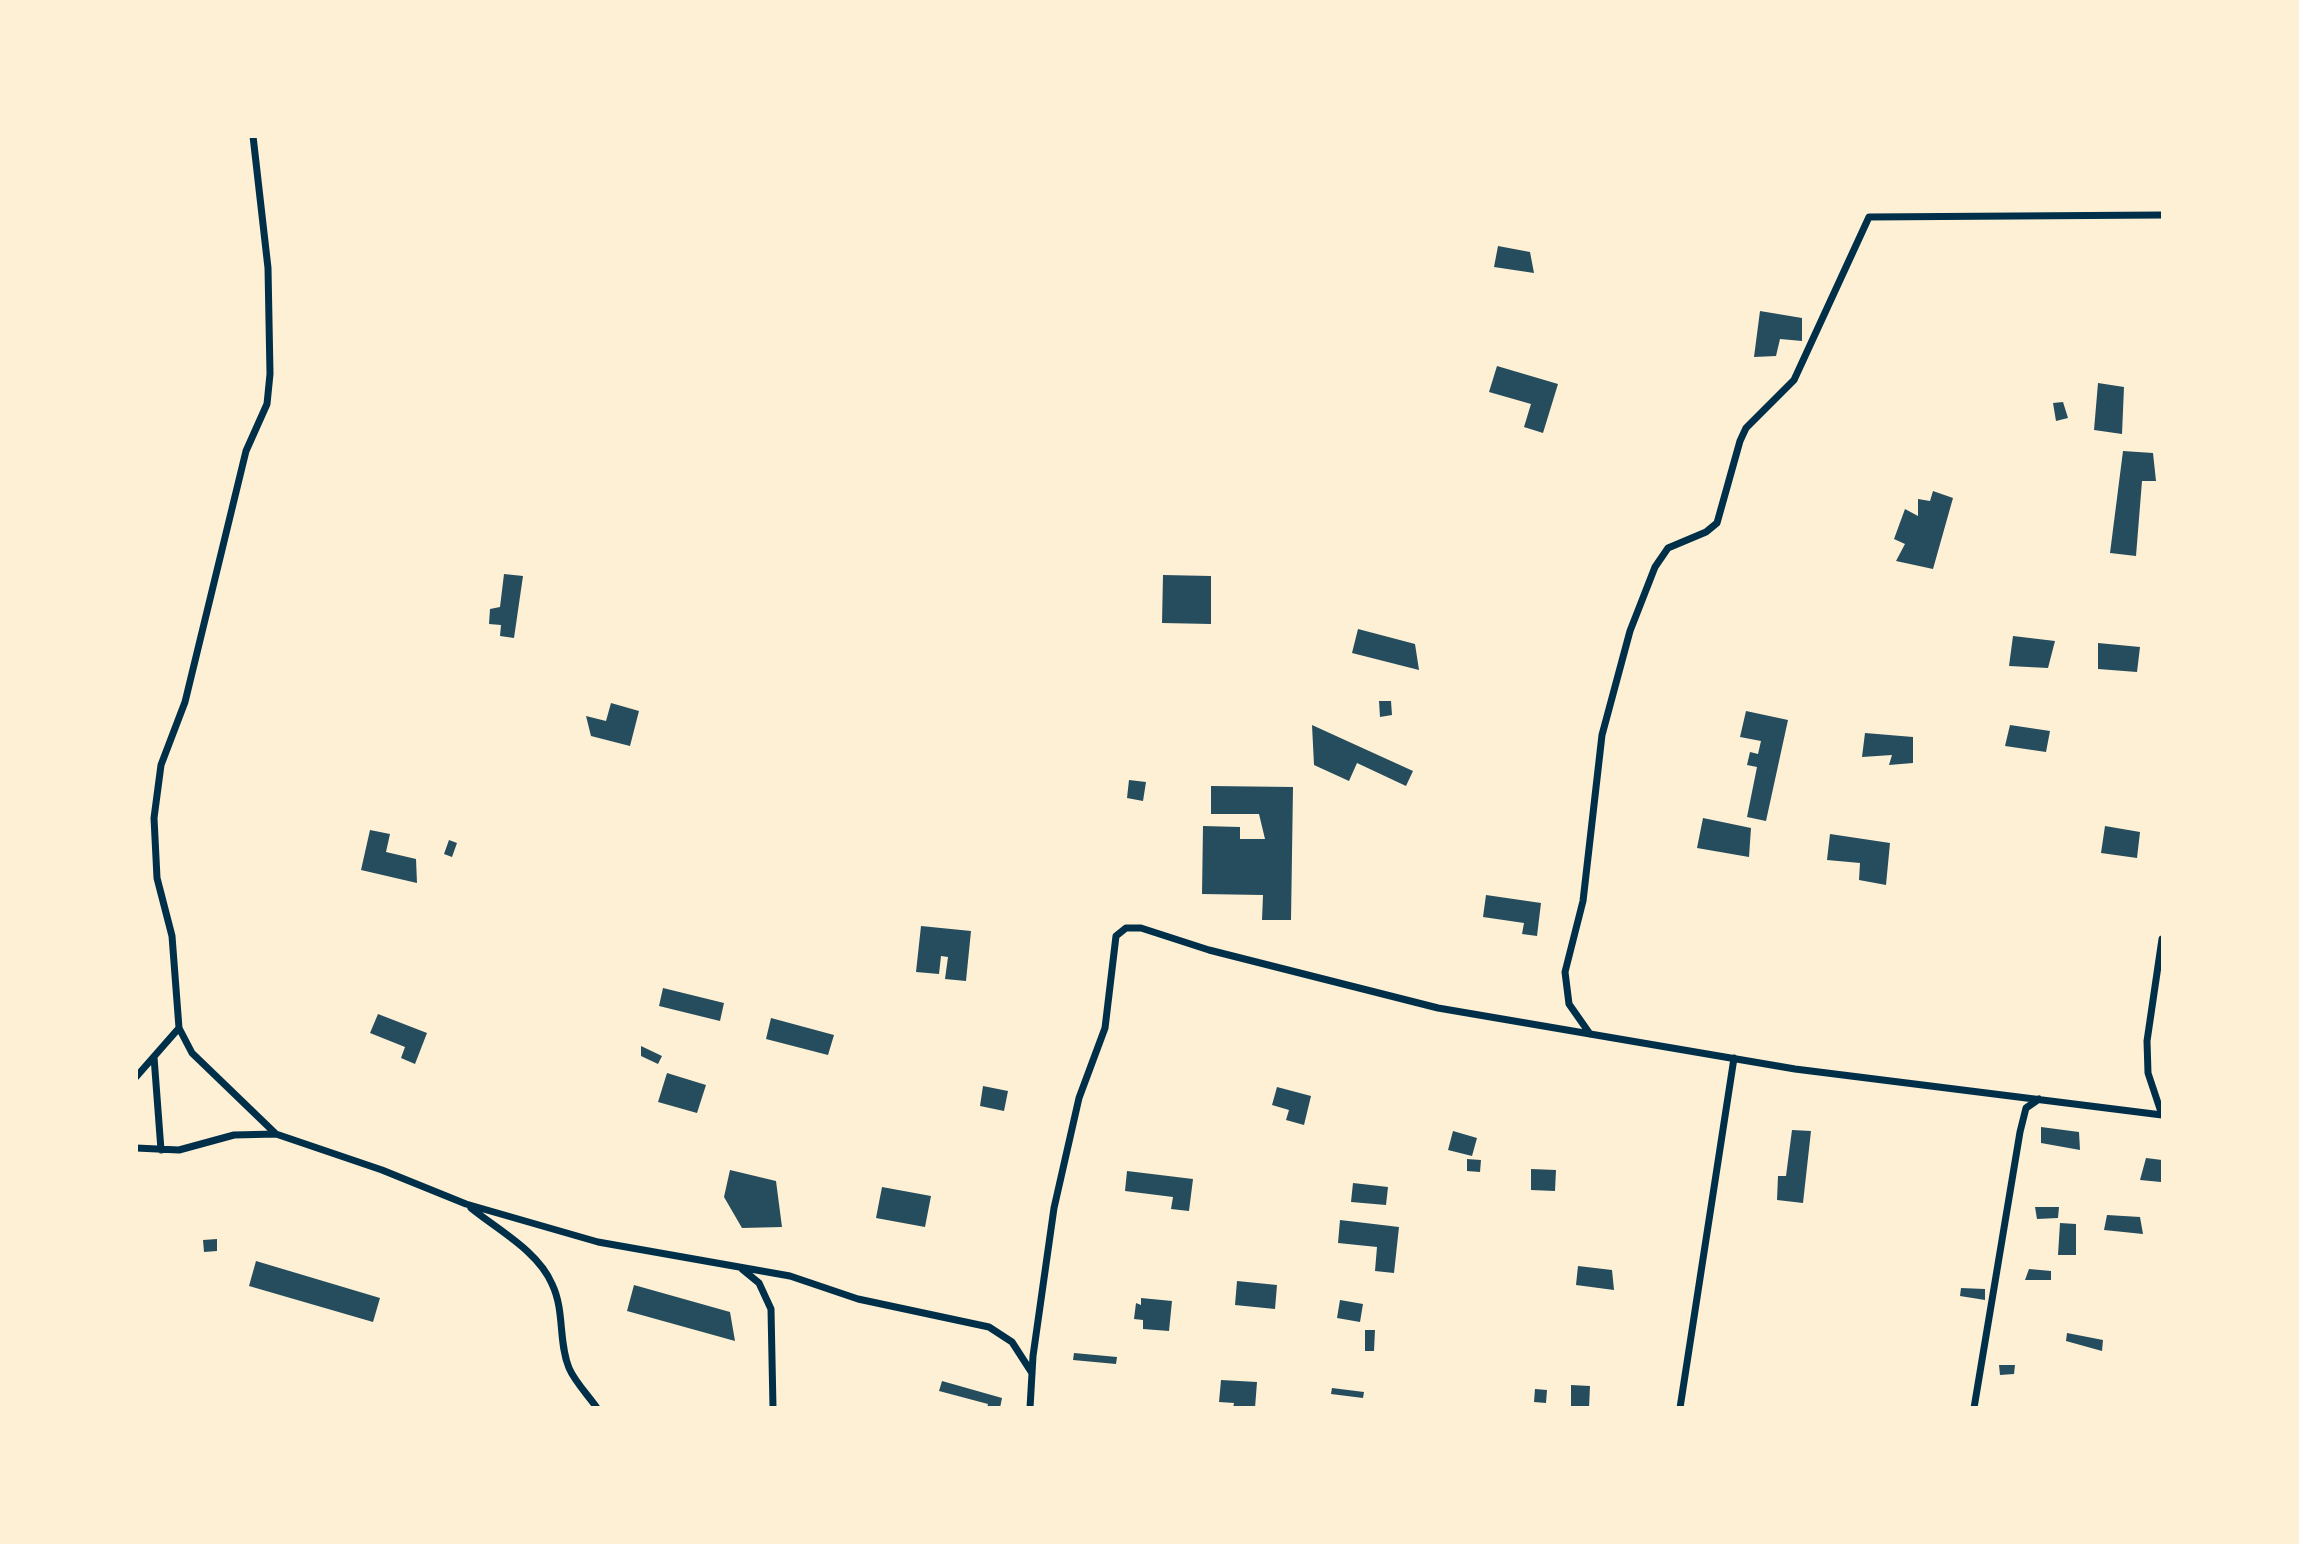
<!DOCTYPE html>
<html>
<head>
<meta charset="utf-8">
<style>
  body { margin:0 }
  #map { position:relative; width:2299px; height:1544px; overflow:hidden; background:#fdf0d5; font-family:Jost,sans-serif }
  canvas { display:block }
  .frame { position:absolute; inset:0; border:138px solid #fdf0d5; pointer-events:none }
</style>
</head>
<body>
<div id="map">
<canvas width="2299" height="1544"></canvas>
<div class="frame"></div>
</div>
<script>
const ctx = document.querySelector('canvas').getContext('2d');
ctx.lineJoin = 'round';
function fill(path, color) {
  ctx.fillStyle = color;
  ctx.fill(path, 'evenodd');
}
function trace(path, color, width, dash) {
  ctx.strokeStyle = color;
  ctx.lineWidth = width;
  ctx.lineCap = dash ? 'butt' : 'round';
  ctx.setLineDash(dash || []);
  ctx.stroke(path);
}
fill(new Path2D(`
  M1498 246 1530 252 1534 273 1494 267Z
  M1760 311 1802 318V341L1780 339 1776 356 1754 357Z
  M1497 366 1558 384 1543 433 1524 427 1531 404 1489 392Z
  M2098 383 2124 387 2122 434 2094 430Z
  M2063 402 2068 418 2056 421 2053 403Z
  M2123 451 2153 453 2156 481H2142L2136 556 2110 553Z
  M1933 491 1953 498 1933 569 1896 561 1905 544 1894 539 1905 509 1918 516V499L1930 501Z
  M504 574 523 576 514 638 500 636 501 625 489 624 490 609 500 607Z
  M1163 575 1211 576V624L1162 623Z
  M1358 629 1415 644 1419 670 1352 653Z
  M2013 636 2055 641 2048 668 2009 666Z
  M2098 643 2140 647 2137 672 2098 669Z
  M1379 701H1391L1392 715 1380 717Z
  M611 703 639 711 630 746 591 736 586 716 606 721Z
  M1746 711 1788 720 1766 821 1747 817 1757 767 1747 765 1750 752 1758 754 1761 741 1740 737Z
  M1312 725 1413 771 1406 786 1357 763 1349 781 1314 765Z
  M2010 725 2050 731 2046 752 2005 746Z
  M1865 733 1913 737V763L1889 765 1892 755 1862 757Z
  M1129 780 1146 782 1143 801 1127 798Z
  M1211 786 1293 787 1291 920H1262L1263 895 1202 894 1203 826 1240 827V839H1265L1259 814H1211Z
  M1703 818 1751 828 1749 857 1697 848Z
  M2105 826 2140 832 2137 858 2101 853Z
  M370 830 390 834 386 852 416 859 417 883 361 870Z
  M1830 834 1890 843 1886 885 1859 880 1860 863 1827 860Z
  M449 840 457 843 452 857 444 854Z
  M1486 895 1541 903 1537 936 1522 934 1524 923 1483 917Z
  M921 926 971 931 966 981 945 979 948 957 941 956 939 974 916 972Z
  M663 988 724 1003 720 1021 659 1006Z
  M378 1014 427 1033 415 1064 401 1058 405 1047 370 1033Z
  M771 1018 834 1035 828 1055 766 1039Z
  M641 1046 662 1056 658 1064 641 1056Z
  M667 1073 706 1085 697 1113 658 1102Z
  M983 1086 1008 1091 1004 1111 980 1106Z
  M1277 1087 1311 1096 1304 1125 1286 1120 1289 1110 1272 1105Z
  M2041 1127 2079 1132 2080 1150 2041 1143Z
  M1792 1130 1811 1131 1803 1203 1777 1200 1778 1176H1786Z
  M1453 1131 1477 1138 1472 1156 1448 1150Z
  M2146 1158 2162 1160 2161 1182 2140 1180Z
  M1467 1159 1481 1160 1480 1172 1467 1171Z
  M1531 1169 1556 1170 1555 1191 1531 1190Z
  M730 1170 776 1181 782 1227 742 1228 724 1197Z
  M1127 1171 1193 1179 1189 1211 1171 1209 1173 1197 1125 1191Z
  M1353 1183 1388 1187 1386 1205 1351 1202Z
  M882 1187 931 1196 925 1227 876 1218Z
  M2035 1207H2059L2058 1218 2037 1219Z
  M2107 1215 2140 1217 2143 1234 2104 1230Z
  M1340 1220 1399 1227 1394 1273 1375 1271 1377 1247 1338 1243Z
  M2060 1223 2076 1224V1255H2058Z
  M217 1239V1251L204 1252 203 1240Z
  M256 1261 380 1298 373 1322 249 1286Z
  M1578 1266 1612 1270 1614 1290 1576 1285Z
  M2029 1269 2051 1271V1280H2025Z
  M1237 1281 1277 1285 1275 1309 1235 1305Z
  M634 1285 730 1312 735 1341 627 1311Z
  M1961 1288 1985 1289V1300L1960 1296Z
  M1141 1298 1172 1301 1169 1331 1143 1329V1320L1134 1319 1136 1303 1141 1305Z
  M1340 1300 1363 1304 1360 1322 1337 1318Z
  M1365 1330H1375L1374 1351H1365Z
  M2067 1333 2103 1340 2102 1351 2066 1341Z
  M1074 1353 1117 1357 1116 1364 1073 1360Z
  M1999 1365H2015L2014 1374 2000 1375Z
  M1221 1380 1257 1382 1255 1408H1233L1234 1403 1219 1402Z
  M942 1381 1002 1398 1000 1408H987L988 1404 939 1391Z
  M1571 1385 1590 1386 1589 1408H1571Z
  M1332 1388 1364 1392 1363 1398 1331 1394Z
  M1535 1389 1547 1390 1546 1403 1534 1402Z`), '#264d5e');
trace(new Path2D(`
  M253 136 268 268 270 374 267 404 246 451 185 702 161 765 154 818 157 878 172 936 179 1028 192 1053 276 1134
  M1590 1034 1569 1004 1565 972 1583 901 1602 735 1630 631 1655 567 1668 548 1706 532 1717 523 1740 441 1746 428 1794 380 1869 217 2162 215
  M154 1057 161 1150
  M136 1077 179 1028
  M2162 1115 2148 1073 2147 1041 2162 939
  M136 1148 179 1150 234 1135 276 1134 382 1170 466 1204 598 1242 790 1276 858 1299 989 1327 1012 1342 1032 1373
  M471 1208C498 1230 538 1251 552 1284 565 1311 558 1341 569 1368 575 1382 588 1395 597 1408
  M742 1269 759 1283 771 1309 773 1408
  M1030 1408 1033 1356 1054 1208 1079 1098 1105 1028 1116 936 1126 928H1141L1209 950 1438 1008 1795 1069 2162 1115
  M1680 1408 1734 1058
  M1974 1408 2020 1132 2026 1108 2039 1099`), '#003049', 7);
</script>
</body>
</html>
